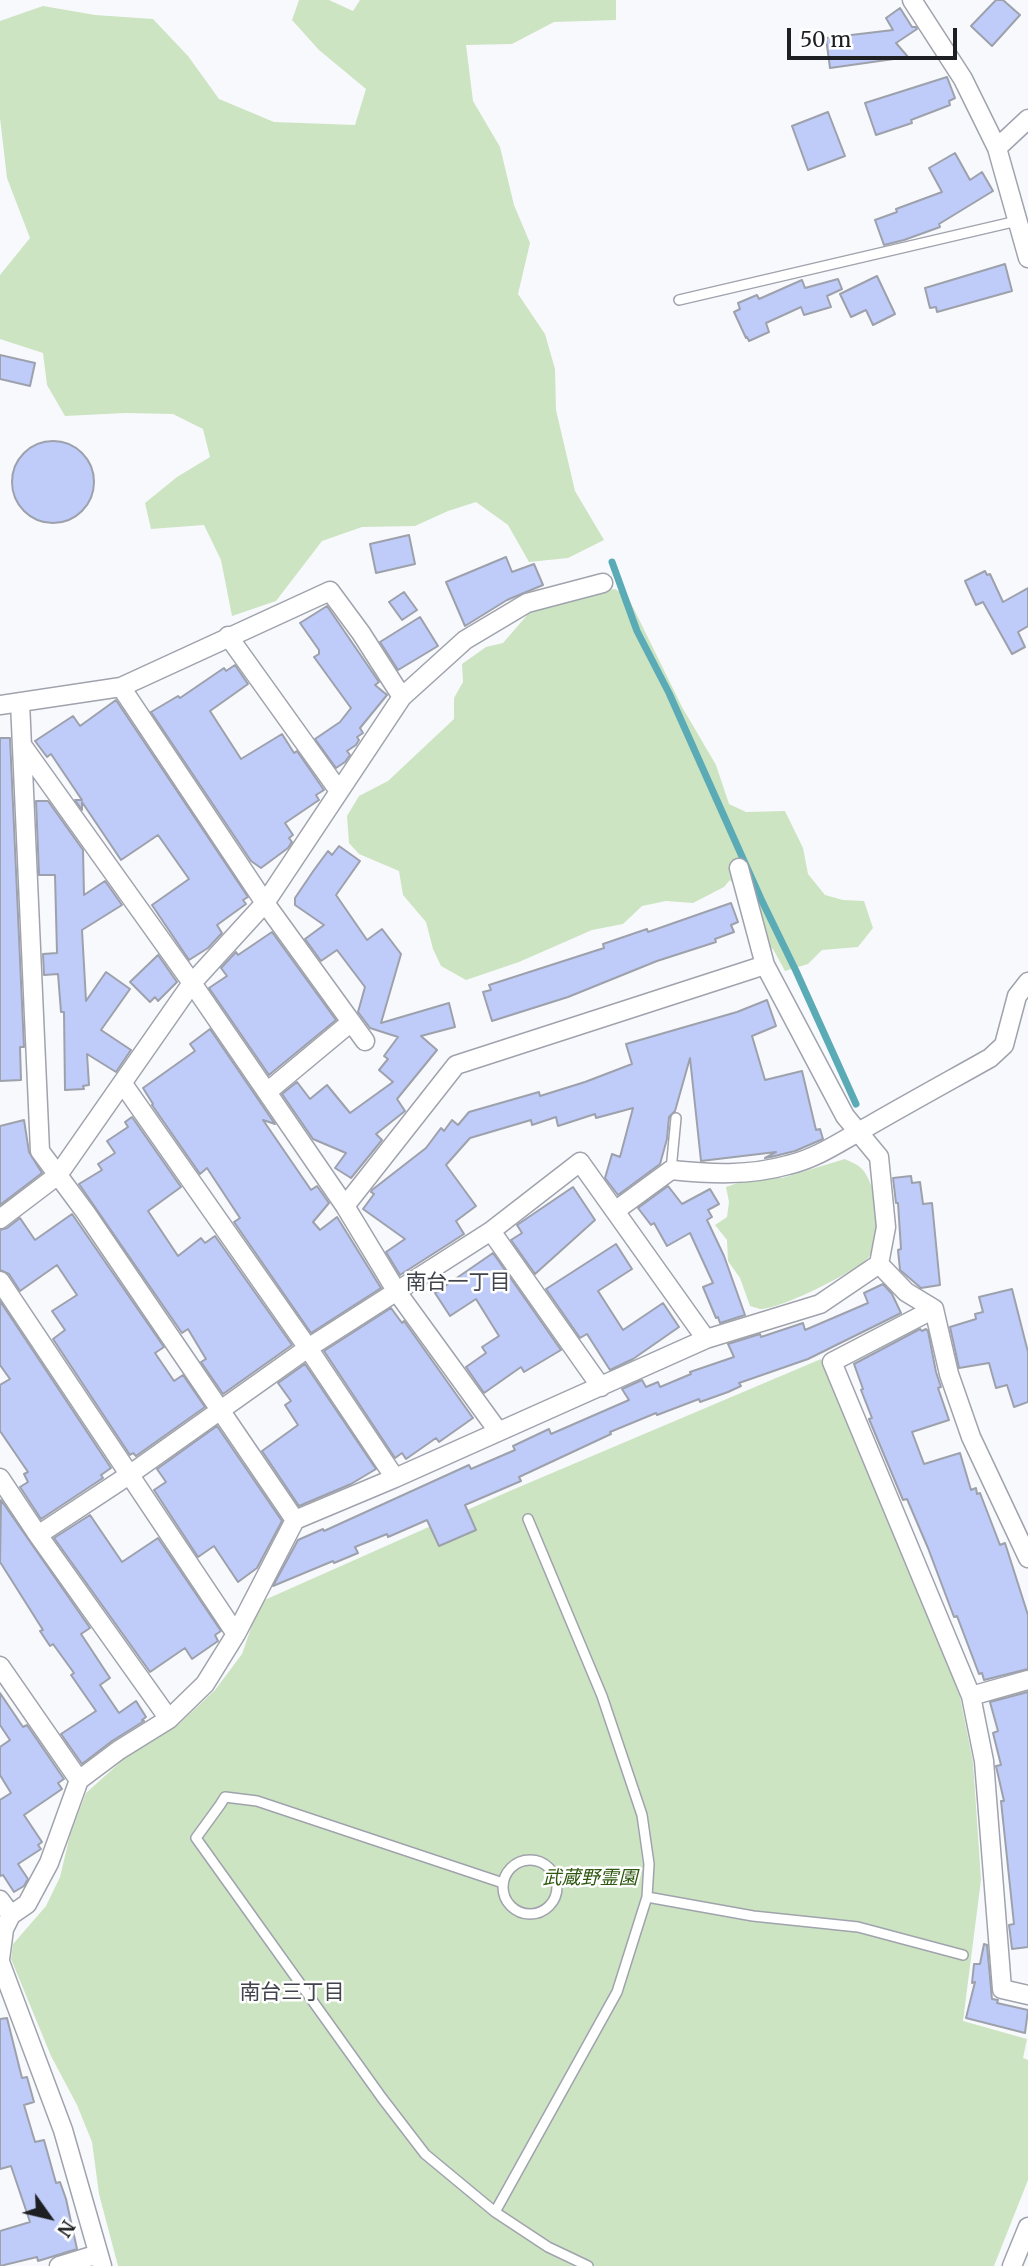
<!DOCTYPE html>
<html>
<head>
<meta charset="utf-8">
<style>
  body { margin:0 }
  #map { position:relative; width:1028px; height:2266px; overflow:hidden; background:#f8f9fd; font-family:Merriweather,serif }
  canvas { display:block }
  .north { position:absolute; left:14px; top:2182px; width:70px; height:70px; -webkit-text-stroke:5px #fff; paint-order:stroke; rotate:124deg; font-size:19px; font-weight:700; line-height:28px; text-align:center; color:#1e1f23 }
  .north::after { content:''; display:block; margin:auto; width:24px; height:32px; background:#1e1f23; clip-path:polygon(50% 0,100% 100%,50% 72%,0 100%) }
  .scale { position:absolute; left:787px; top:28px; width:170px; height:32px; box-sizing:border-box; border:4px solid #1e1f23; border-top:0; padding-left:9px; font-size:21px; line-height:24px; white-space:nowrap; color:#1e1f23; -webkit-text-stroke:5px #fff; paint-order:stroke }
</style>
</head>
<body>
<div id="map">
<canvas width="1028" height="2266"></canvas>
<div class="north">N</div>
<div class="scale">50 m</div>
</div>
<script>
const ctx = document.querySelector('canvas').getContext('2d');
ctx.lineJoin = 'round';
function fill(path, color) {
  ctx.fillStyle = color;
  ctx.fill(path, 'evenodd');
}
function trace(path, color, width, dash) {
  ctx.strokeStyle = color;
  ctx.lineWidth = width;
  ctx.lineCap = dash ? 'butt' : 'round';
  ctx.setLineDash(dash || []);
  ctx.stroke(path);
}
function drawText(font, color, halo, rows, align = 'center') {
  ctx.font = font + ' Merriweather,"Noto Sans JP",serif';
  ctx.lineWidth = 5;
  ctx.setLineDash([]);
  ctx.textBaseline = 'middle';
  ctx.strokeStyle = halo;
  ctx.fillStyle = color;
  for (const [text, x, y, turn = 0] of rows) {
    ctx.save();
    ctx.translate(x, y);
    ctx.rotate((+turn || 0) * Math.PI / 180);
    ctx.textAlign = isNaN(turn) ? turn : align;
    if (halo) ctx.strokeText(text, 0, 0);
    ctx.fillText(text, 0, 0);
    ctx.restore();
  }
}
fill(new Path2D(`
  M299 0H329L353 11 360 0H616V20L554 22 512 44 466 45 473 101 500 147 514 205 530 243 518 294 545 334 555 369 556 410 575 491 604 540 568 558 529 562 508 525 476 502 448 511 415 526 362 527 322 541 276 601 232 616 221 560 204 525 151 529 145 503 177 477 210 457 203 429 173 414 125 413 65 416 47 385 43 353 0 339V275L30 238 7 178 0 118V21L43 6 95 15 153 19 188 56 219 99 274 122 355 125 366 89 319 50 292 20Z
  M615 589 628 597 682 707 716 765 729 804 746 812 785 811 803 848 808 874 825 895 843 900 864 901 873 928 858 947 822 950 808 964 785 971 773 949 760 943 739 890 730 880 724 887 693 903 666 901 642 906 623 924 592 930 519 962 466 980 441 966 433 949 426 922 403 895 399 871 359 854 349 843 347 816 359 796 388 781 454 719V698L463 682 462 664 486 647 503 643 529 613 584 594Z
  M845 1159C851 1162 859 1165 863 1170 878 1189 885 1239 868 1258 855 1272 779 1310 760 1309 757 1308 753 1307 750 1306L740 1278 728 1261 727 1240 715 1225 727 1217 729 1202 726 1187 752 1178H782Z
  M821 1359 926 1606 960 1697 973 1762 981 1880 963 2021 1027 2039 1023 2058 1028 2060V2180L994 2266H118L99 2194 92 2142 77 2105 51 2056 11 1959 13 1944 46 1906 60 1877 70 1835 86 1793 126 1757 179 1724 215 1690 242 1654 260 1602 512 1490Z`), '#cce4c1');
trace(new Path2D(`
  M612 562 637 631 669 693 761 899 796 971 856 1104`), '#5aabb6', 7);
const building = new Path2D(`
  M996 0H1003L1020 15 992 46 971 26Z
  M900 8 912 27H916L917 29 896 43 908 57 830 68 826 38 893 30 886 18Z
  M947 77 955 98 949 101 950 105 911 120 912 123 876 135 865 103Z
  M828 112 845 156 808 170 792 126Z
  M955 153 970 180 982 172 993 191 939 224 940 227 904 240 884 245 875 220 897 212 896 209 942 192 929 168Z
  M1005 264 1012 291 937 312 936 307 930 308 925 288Z
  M877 276 895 314 873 325 866 310 851 317 840 294Z
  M838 279 842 289 827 296 831 307 804 315 801 307 766 323 769 332 749 341 747 337 746 338 734 312 740 309 738 303 757 295 759 299 802 280 805 288Z
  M0 355 35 363 30 386 0 379Z
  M12 482a41 41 0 1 1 82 0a41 41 0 1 1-82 0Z
  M409 535 415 564 376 573 370 544Z
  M506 557 512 572 534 564 543 585 507 600 465 626 446 582Z
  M985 571 987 575 990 574 1003 602 1028 588V626L1018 632 1025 647 1012 654 983 602 976 605 965 581Z
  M404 592 417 610 402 620 389 602Z
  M327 606 379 682 375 685 387 695 360 728 363 733 357 737 359 740 356 745 347 751 350 755 345 762 336 768 315 739 340 722 351 708 314 657 319 654V650L300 623Z
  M420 617 438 646 398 670 380 642Z
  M235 665 248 684 210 711 241 759 282 734 294 753 297 751 324 790 316 795 319 800 285 823 293 835 289 838 292 842 288 848 261 868 251 861 151 712 178 696 180 698 224 668 226 671Z
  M116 700 248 897 243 900 246 904 217 925 222 933 208 948 189 960 152 905 189 879 158 835 121 860 82 802V810L75 800H82L51 754 47 757 35 741 73 716 80 726Z
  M0 738H10L24 1047H20L21 1080 0 1081Z
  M36 801H48L83 850 84 895 105 881 122 905 82 930 86 1001 106 972 130 989 101 1030 131 1050 116 1072 87 1054 89 1085 83 1086 84 1089 65 1090 64 1012H61L58 974 44 975 43 954 57 953 55 875H39Z
  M339 846 360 861 336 895 367 940 382 929 401 954 381 1023 449 1003 455 1027 421 1036 437 1050 397 1099 405 1111 376 1134 382 1140 351 1178 335 1168 346 1153 313 1139 282 1094 297 1082 310 1099 327 1085 350 1113 393 1082 379 1070 388 1059 384 1056 398 1037 370 1028 358 1012 365 987 337 950 321 961 305 939 324 925 295 905V898L314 870 328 851 332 855Z
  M731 903 738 922 731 925 734 932 715 939 716 942 657 961 568 997 492 1021 483 992 491 990 489 985 604 948 603 944 647 929 648 932Z
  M272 932 336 1020 269 1075 209 988 227 976 221 968 236 952 238 955Z
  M158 955 177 982 158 1001 155 997 150 1002 130 982Z
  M767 1000 776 1026 752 1036 765 1080 802 1071 816 1130 820 1129 823 1139 795 1151 771 1157 765 1158 776 1152 701 1161 690 1058 675 1111 669 1117 667 1139 660 1164 618 1195 605 1178 612 1154 620 1157 633 1108 596 1118 595 1114 558 1126 556 1117 532 1125 531 1120 470 1138 446 1165 476 1206 456 1221 464 1234 400 1275 386 1252 405 1239 363 1209 374 1194 371 1192 372 1190 426 1148 441 1128 444 1131 452 1120 458 1125 469 1112 539 1092 540 1096 585 1082 632 1064 626 1044 737 1012Z
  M210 1029 275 1124 263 1120 311 1190 317 1186 329 1203 313 1222 320 1230 337 1217 381 1288 311 1333 234 1222 240 1218 207 1168 200 1174 152 1105 153 1104 143 1088 195 1051 190 1044Z
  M132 1117 181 1187 148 1211 178 1256 201 1238 205 1243 215 1236 292 1345 223 1394 201 1362 206 1359 188 1329 182 1333 79 1184 102 1170 98 1164 115 1153 107 1141 128 1127 125 1122Z
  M24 1120 29 1152 42 1173 0 1205V1126Z
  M911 1176 912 1183 920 1182 923 1204 932 1203 940 1285 921 1288 900 1270 898 1250 901 1249 898 1203H896L893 1178Z
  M668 1186 682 1204 710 1189 719 1204 708 1210 712 1217 707 1220 724 1256 745 1315 720 1323 718 1317 716 1318 703 1287 713 1283 690 1233 667 1246 654 1223 651 1225 638 1208Z
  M573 1187 595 1220 535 1274 511 1240 522 1233 517 1225Z
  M72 1214 164 1347 155 1353 174 1381 183 1375 205 1407 136 1456 133 1453 130 1455 53 1339 65 1330 52 1311 77 1295 57 1265 20 1291 9 1274 0 1270V1230L7 1228 20 1218 35 1240Z
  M616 1244 632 1269 598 1291 623 1330 663 1303 679 1327 633 1359 610 1370 587 1334 580 1338 546 1289Z
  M493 1253 561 1350 524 1372 521 1367 484 1393 466 1367 486 1353 482 1347 499 1336 476 1299 450 1316 435 1293Z
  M883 1284 892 1294 901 1313 808 1359 739 1383 741 1386 728 1392 700 1402 699 1399 657 1415 656 1413 610 1432 611 1434 519 1477 521 1481 465 1505 476 1530 439 1546 427 1520 388 1537 387 1534 355 1547 358 1553 334 1563 333 1561 273 1586 298 1540 323 1529 324 1531 469 1465 471 1469 515 1450 513 1446 549 1429 551 1434 629 1400 622 1389 642 1380 646 1387 658 1382 660 1387 691 1374 690 1372 734 1357 728 1344 760 1334 761 1337 803 1323 805 1330 868 1303 864 1293Z
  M1012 1289 1028 1352V1402L1014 1407 1007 1385 996 1388 989 1363 959 1368 950 1327 976 1319 975 1314 983 1312 979 1297Z
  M0 1301 111 1468 101 1475 103 1478 41 1519 20 1487 28 1482 24 1474 28 1472 0 1431V1385L10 1379 0 1365Z
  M391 1308 402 1323 404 1321 473 1418 439 1442 436 1438 406 1459 402 1453 395 1458 324 1351Z
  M920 1329 922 1331 926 1329 928 1331 936 1372 941 1387 938 1388 949 1420 912 1432 924 1464 960 1453 971 1490 976 1488 977 1494 980 1493 1000 1545 1005 1543 1028 1615V1669L984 1680 982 1673 979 1674 957 1616 954 1617 928 1548 907 1499 903 1500 869 1419 872 1418 861 1390 863 1389 854 1364Z
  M305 1364 376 1469 351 1484 299 1506 262 1451 298 1425 285 1405 291 1401 278 1383Z
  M217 1426 282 1521 257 1568 238 1582 214 1546 198 1557 154 1490 166 1482 157 1469Z
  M1 1500 90 1628 81 1634 110 1678 100 1685 119 1713 136 1701 146 1717 142 1720 144 1721 112 1741 82 1764 61 1734 96 1711 71 1675 74 1673 53 1644 50 1646 40 1631 43 1630 0 1562Z
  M90 1515 122 1562 158 1538 221 1631 215 1635 218 1641 192 1659 185 1648 150 1672 54 1538Z
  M1028 1692V1947L1012 1949 1009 1925 1014 1924 1001 1801H1004L996 1766 1001 1765 993 1733 998 1731 990 1702Z
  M0 1693 23 1727 27 1725 64 1779 58 1783 62 1789 24 1815 42 1842 38 1845 41 1849 18 1864 28 1879 24 1886 14 1892 3 1875 0 1876V1800L11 1793 0 1775V1747L10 1740 0 1725Z
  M984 1944 987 1945 992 1999 998 2000 997 2003 1028 2010 1025 2033 966 2018 975 1982 972 1983 974 1964H980Z
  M7 2018 22 2078 27 2077 34 2102 24 2105 35 2142 44 2140 56 2183 60 2182 66 2199 77 2249 38 2261 37 2257 0 2266V2231L30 2222 11 2166 0 2169V2019Z`);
fill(building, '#bfccf9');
trace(building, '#9da1ab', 2);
const lane = new Path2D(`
  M679 300 1017 221
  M671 1170 676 1118
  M503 1887a27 27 0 1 1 54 0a27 27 0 1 1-54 0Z
  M503 1883 257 1801 225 1797 220 1805 196 1838 382 2098 425 2154 495 2212 548 2247 588 2266
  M647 1897 753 1916 858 1927 963 1955
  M495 2212 617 1992 647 1897 649 1864 642 1815 602 1696 528 1519`);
const street = new Path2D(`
  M912 0 963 79 997 148 1028 258
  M997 148 1028 119
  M228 636 339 791
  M121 687 265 903 365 1041
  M20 702 40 1151 86 1213 295 1520
  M0 705 121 687 330 591 361 633 402 697
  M22 745 192 983 345 1206 397 1292 498 1431
  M739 868 765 965 845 1116 879 1157 886 1227 879 1264 906 1292 934 1309 949 1374 971 1437 1028 1558
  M123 1084 308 1348 395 1478
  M267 1092 350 1023
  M345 1206 456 1065 765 965
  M615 1211 671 1170C710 1174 749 1176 788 1165 818 1158 841 1141 869 1126 909 1103 949 1081 990 1058L1004 1045 1017 996 1028 982
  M0 1219 58 1175 192 983 265 903 402 697 465 640 527 603 603 583
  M491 1231 601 1387
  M0 1281 236 1634
  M934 1309 832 1362 971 1696 984 1761 1002 1989 1028 1995
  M0 1478 38 1535 169 1719
  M38 1535 129 1475 308 1348 491 1231 580 1162 706 1339
  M0 1666 79 1780
  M971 1696 1028 1680
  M0 1900 11 1915
  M0 1959 4 1929 11 1915 27 1904 49 1863 79 1780 119 1750 169 1719 205 1684 236 1634 295 1520 395 1478 706 1339 820 1304 879 1264
  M0 1962 63 2130 102 2266
  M59 2266 98 2254
  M1012 2266 1028 2227`);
trace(lane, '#a0a3ad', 12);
trace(street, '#a0a3ad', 21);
trace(lane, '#fff', 9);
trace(street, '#fff', 18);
drawText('italic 19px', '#2e580f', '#fff', [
  ["武蔵野霊園",590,1879]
]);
drawText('21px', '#41444d', '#fff', [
  ["南台一丁目",458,1283],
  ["南台三丁目",292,1993]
]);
</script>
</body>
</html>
